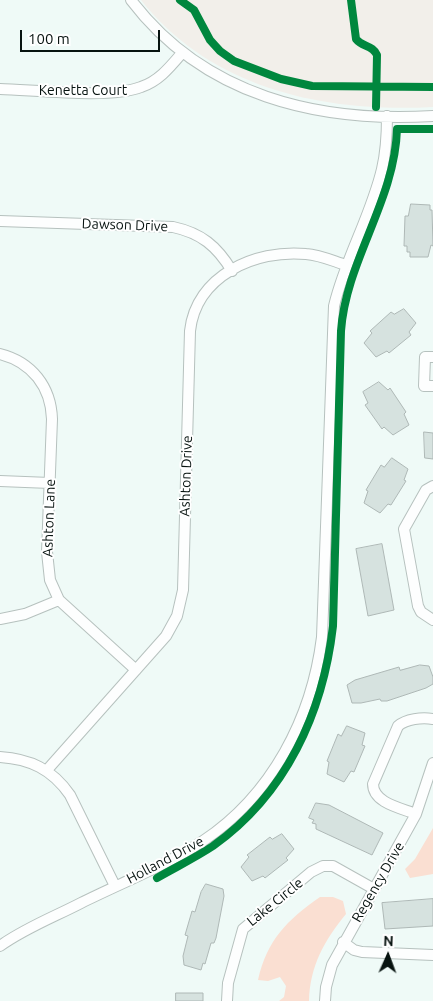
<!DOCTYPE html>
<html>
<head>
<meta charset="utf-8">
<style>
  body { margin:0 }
  #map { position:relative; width:433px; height:1001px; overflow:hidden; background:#effaf7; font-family:Ubuntu,sans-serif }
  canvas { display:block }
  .north { position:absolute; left:363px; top:931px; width:50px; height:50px; -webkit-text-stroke:4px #fff; paint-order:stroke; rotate:2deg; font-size:14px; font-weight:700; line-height:20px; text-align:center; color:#071310 }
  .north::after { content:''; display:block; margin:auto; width:18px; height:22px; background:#071310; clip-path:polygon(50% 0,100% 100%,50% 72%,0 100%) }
  .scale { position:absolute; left:20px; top:30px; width:140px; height:22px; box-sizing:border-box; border:2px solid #071310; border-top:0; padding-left:6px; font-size:15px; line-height:18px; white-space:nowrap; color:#071310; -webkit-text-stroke:4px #fff; paint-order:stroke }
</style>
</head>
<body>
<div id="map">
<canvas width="433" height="1001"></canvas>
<div class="north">N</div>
<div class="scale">100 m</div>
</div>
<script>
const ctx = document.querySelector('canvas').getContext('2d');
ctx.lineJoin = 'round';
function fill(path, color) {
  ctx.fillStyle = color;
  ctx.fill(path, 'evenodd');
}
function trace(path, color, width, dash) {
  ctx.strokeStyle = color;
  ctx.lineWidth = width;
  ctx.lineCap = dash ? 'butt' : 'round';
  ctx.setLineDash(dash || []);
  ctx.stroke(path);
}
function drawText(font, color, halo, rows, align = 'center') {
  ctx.font = font + ' Ubuntu,sans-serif';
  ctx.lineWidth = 4;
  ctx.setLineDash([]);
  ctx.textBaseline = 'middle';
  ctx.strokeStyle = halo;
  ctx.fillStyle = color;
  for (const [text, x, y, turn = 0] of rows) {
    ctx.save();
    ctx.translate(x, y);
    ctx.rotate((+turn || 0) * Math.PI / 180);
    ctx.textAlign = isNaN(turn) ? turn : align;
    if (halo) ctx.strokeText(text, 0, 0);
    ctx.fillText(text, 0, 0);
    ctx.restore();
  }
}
fill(new Path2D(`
  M141 0H433V107C325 113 211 89 141 0Z`), '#f2efea');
fill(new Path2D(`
  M433 828V874L410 878 405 869 415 859Z
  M320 897H333L343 901 346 914C324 941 310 966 309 1001H279L284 997 286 986 280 977 268 981 258 980C267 940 287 920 320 897Z`), '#fadfd2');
const building = new Path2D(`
  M411 204 430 205V210H432L433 246 431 245 428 257H410V252H407V246H404L405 216H408Z
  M404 309 416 323 409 332 411 335 389 353 387 351 376 357 364 343 372 333 370 331 391 312 394 314Z
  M379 382 388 390 390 388 406 412 404 414 409 425 393 435 384 427 382 429 365 405 368 403 363 392Z
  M424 432 433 433V459L425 458Z
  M392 458 408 469 404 480 406 481 391 505 388 504 380 513 364 503 368 491 366 490 381 465 384 467Z
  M382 544 394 610 368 616 356 549Z
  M420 665 429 666 433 677V684L426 688 387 701H381L380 699 361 703H352L347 685 355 680 399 667 400 670Z
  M347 726 365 733 362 745 365 746 354 772 351 771 344 782 327 774 329 762 327 761 338 734 341 736Z
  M316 803 329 805 383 833 372 855 316 829V824L312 823 314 820 309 818Z
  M282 834 294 849 286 858 288 860 265 878 263 876 252 881 241 867 249 857 247 855 270 837 272 839Z
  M206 884 223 889 224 896 216 938 214 943H211L205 964 203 963 201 970 184 965 183 956 188 936 185 935 192 911 195 912 201 892Z
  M433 899V926L385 929 382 903Z
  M176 993H203V1001H176Z`);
fill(building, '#d6e2df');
trace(building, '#aeb8b6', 1);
const street = new Path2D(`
  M131 0C204 96 318 123 433 116
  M0 89C35 90 111 99 141 87 159 81 170 67 182 53
  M0 221 173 227C201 233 217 246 232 271
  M0 354C32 362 51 387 52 419L47 552 50 580 59 600 136 670
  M433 357H425L424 386H433
  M0 481 50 483
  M433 486 426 490 404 529 418 606 421 612 433 620
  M0 619 25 614 59 600
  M0 757C30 759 52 769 70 795L115 886
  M47 770 166 636 177 616 183 590 190 331C196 276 255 249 306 254 320 255 333 261 346 265
  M416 814C401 808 373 803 373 784L398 726C406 719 422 717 433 719
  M343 942 354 950 362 952 433 955
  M0 946C25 928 54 917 81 903 121 883 165 866 203 841 272 795 312 718 322 637L334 306C345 259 371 216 382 169 386 152 387 134 387 116
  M227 1001 228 983 243 929 311 872 323 866H333L374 889
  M325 1001 326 987 332 965 416 814 433 763`);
trace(street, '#b6c1be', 12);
trace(street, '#fdfefe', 10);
trace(new Path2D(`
  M180 0 194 10 210 40 220 51 234 61 281 79 312 86 433 87
  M351 0 356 39C362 47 373 45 377 55L376 107
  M157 878C176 867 195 858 213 846 286 794 323 713 333 626L341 331C346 260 395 201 397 129H433`), '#00873e', 8);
drawText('14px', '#071310', '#fff', [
  ["Kenetta Court",83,90],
  ["Dawson Drive",125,225,2],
  ["Ashton Drive",186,476,-88],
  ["Ashton Lane",49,518,-88],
  ["Holland Drive",165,860,-28],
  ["Regency Drive",378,882,-60],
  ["Lake Circle",275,902,-39]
]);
</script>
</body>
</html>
